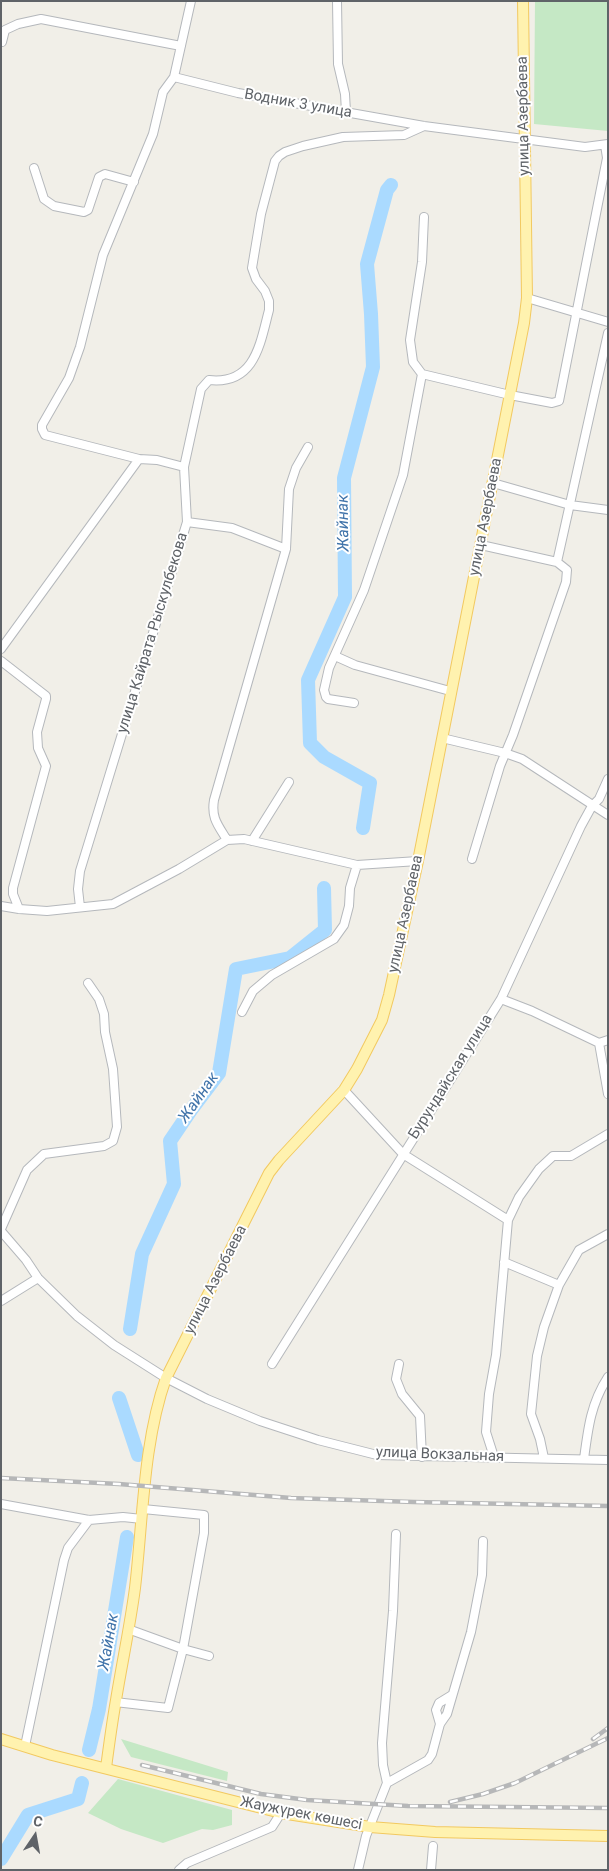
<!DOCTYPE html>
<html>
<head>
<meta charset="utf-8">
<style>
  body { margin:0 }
  #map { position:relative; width:609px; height:1871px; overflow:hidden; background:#f1efe8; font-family:Roboto,sans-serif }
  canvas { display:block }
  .frame { position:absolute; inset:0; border:2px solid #5f6368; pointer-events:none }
  .north { position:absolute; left:10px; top:1811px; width:50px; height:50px; -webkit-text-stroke:4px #fff; paint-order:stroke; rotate:12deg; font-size:14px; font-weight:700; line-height:20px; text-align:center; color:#5f6368 }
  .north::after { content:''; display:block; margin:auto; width:18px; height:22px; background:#5f6368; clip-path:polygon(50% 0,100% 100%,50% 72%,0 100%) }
</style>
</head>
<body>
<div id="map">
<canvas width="609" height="1871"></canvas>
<div class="frame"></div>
<div class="north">С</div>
</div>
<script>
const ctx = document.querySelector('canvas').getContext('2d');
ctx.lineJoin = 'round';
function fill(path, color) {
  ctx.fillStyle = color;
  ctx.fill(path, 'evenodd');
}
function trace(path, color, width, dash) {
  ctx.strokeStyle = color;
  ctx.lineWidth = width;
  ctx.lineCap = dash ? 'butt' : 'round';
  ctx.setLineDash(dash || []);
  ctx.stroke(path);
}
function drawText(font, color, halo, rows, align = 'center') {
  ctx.font = font + ' Roboto,sans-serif';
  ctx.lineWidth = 4;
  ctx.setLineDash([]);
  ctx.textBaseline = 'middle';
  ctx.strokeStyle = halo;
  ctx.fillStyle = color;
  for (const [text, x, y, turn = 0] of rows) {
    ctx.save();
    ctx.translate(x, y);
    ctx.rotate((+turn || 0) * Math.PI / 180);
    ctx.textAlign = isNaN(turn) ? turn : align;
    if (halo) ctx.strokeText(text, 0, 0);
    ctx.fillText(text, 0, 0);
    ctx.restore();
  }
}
fill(new Path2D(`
  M535 1H608V131L534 124Z
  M121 1739 228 1772 227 1781 131 1757Z
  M118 1779 232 1810V1825L213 1830 202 1829 163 1843 121 1829 88 1813Z`), '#c5e8c5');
trace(new Path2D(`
  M363 828 370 783 324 757 310 743 308 680 345 597 344 478 373 367 371 314 367 264 387 190 391 185
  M130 1329 142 1254 174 1184 170 1141 191 1110 219 1073 236 969 290 958 325 930 324 888
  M119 1398 138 1455
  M89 1750 99 1709 127 1537
  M1 1859 28 1815 78 1799 82 1783`), '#aadaff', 14);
const minor = new Path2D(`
  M337 1 338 64 345 94 346 112
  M2 42 5 30 18 24 41 19 181 46
  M174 77 191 1
  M34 168 44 199 54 206 84 212 88 210 99 177 105 174 134 182
  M527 298 608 322
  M422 374 510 395 552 403 559 401 607 158 605 145
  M139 459 45 435 42 429V425L69 378 80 347 103 255 153 134 163 92 174 77 238 93 424 126 585 147 608 144
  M493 483 570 505 608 510
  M187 522 232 528 286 549
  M557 562 608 333
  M1 649 139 459 157 460 184 467
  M335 656 355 665 450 691
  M1 661 46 696V699L37 732 38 748 46 766 13 888V894L19 909
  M354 703 328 699 326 697 324 690 329 668 364 590 403 475 422 374 413 362 410 340 422 262 424 217
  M442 738 505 753 522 759 608 815
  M227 840C218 825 211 818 214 800L286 549 289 489 296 468 308 447
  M252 841 289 782
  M472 859 500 766 513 735 566 582 567 570 557 562 481 545
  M1 906 19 909 47 911 113 904 179 869 227 840 244 839 357 865 418 861
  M80 907 78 889 80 871 187 522 184 467 201 389 209 380C255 385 260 344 269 310V301L265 291 256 279 252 268 261 214 275 161 279 156 285 152 303 146 343 137 404 135 424 126
  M501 999 532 1011 599 1043 608 1040
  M242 1012 253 991 272 975 334 939 344 925 349 906 350 888 357 865
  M599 1043 608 1094
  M344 1090 403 1154 508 1220
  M1 1229 27 1170 44 1154 104 1146 113 1141 117 1127 113 1069 105 1032 104 1014 99 999 88 983
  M1 1231 26 1260 38 1278 77 1316 114 1345 166 1378 207 1399 260 1421 318 1440 377 1455 608 1460
  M504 1262 559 1285
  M1 1301 38 1278
  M272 1364 501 999 581 826 592 806 599 799 608 779
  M399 1364 396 1379 402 1394 420 1416 422 1457
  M494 1457 486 1432 489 1394 496 1355 508 1220 519 1197 539 1169 553 1156H571L608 1134
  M544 1458 540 1439 531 1414 537 1356 544 1327 559 1285 579 1250 608 1234
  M584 1459C588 1428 591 1403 608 1377
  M1 1504 89 1520 123 1517 142 1519
  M128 1629 183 1649 209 1656
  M115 1702 168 1708 183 1649 204 1533V1515L143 1509
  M440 1724 436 1710 439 1703 452 1695
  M25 1746 64 1560 68 1548 89 1520
  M387 1783 428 1760 432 1754 440 1724 447 1714 471 1632 482 1575 483 1541
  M179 1870 187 1863 272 1827 281 1813
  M358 1870 366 1836 387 1783 383 1765 382 1743 393 1611 396 1534
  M431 1870 433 1846`);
const major = new Path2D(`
  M1 1739 52 1755 281 1813 370 1827 435 1832 608 1836
  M106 1768C109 1745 112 1723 116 1700 122 1663 130 1626 135 1588 143 1520 143 1443 166 1378L269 1173 279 1160 344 1090 357 1069 382 1020 389 995 418 861 524 323 527 298 523 1`);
trace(minor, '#b5b8bc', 10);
trace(major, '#f2c960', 12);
trace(minor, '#fff', 8);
trace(major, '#fff2af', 10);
const rail = new Path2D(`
  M1 1478 119 1484 291 1498 414 1502 608 1506
  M593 1739 608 1728
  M142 1765 261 1794 307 1800 408 1806 608 1808
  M450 1802 483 1794 515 1783 608 1738`);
trace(rail, '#b6b7b8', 4.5);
trace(rail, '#fff', 2.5, [8]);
drawText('15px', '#5f6368', '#fff', [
  ["Водник 3 улица",298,104,10],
  ["улица Азербаева",524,116,-91],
  ["улица Азербаева",486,517,-79],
  ["улица Кайрата Рыскулбекова",153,633,-73],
  ["улица Азербаева",406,914,-78],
  ["Бурундайская улица",451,1077,-58],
  ["улица Азербаева",216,1280,-63],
  ["улица Вокзальная",440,1455,2],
  ["Жаужүрек көшесі",301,1814,11]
]);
drawText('italic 16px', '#4174aa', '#fff', [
  ["Жайнак",344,523,-91],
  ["Жайнак",199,1098,-55],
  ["Жайнак",109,1642,-80]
]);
</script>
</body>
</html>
